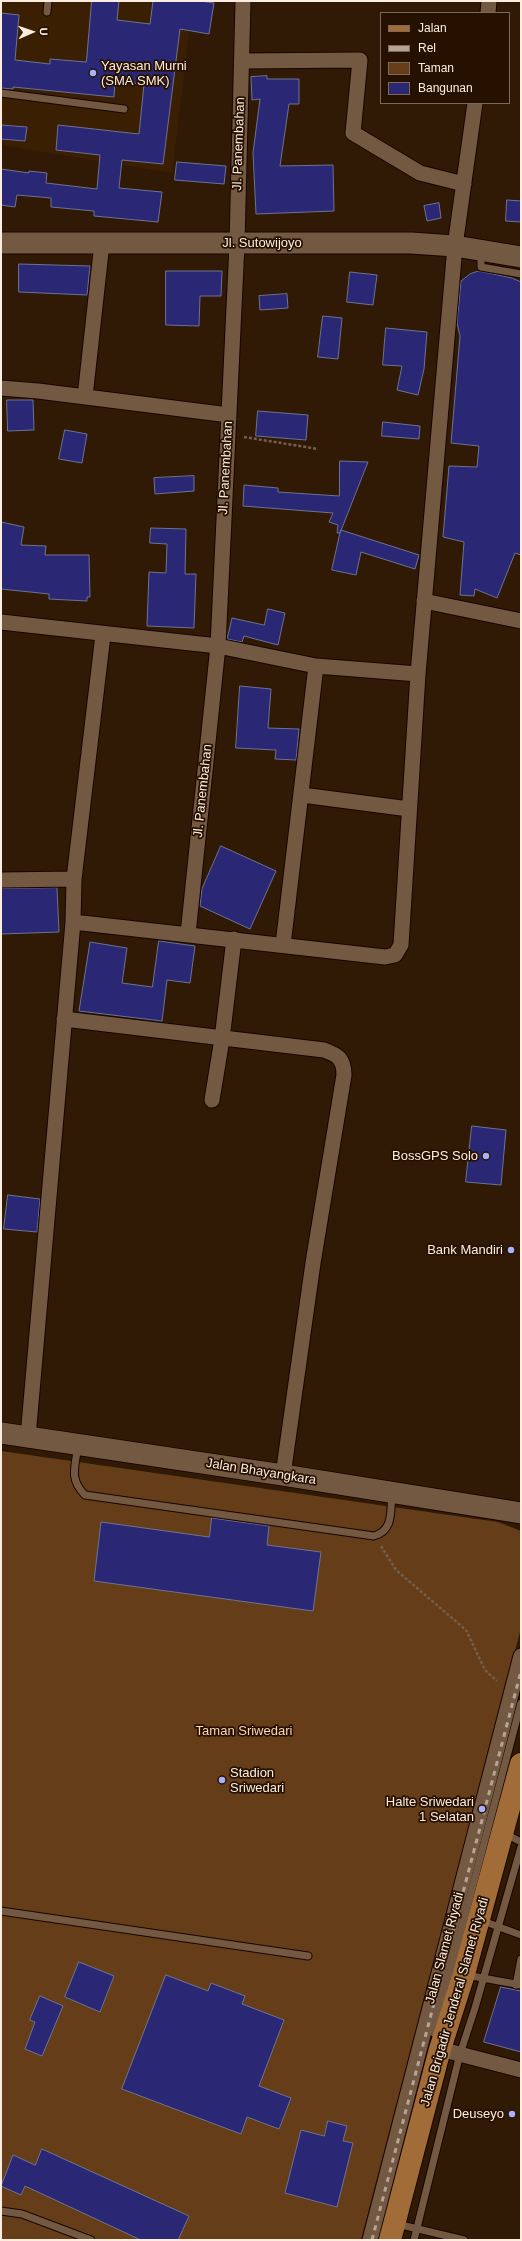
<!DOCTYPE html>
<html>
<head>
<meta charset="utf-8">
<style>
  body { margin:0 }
  #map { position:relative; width:522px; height:2241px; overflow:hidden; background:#311a05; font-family:Arial,sans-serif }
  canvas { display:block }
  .frame { position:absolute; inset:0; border:2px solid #fdede0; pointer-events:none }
  .legend { position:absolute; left:380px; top:12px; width:130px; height:92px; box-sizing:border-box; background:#261100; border:1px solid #7c695a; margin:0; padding:5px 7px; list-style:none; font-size:12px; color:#fdede0 }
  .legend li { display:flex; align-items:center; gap:8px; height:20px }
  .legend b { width:20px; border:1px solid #7c695a }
  .north { position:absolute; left:12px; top:12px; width:40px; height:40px; -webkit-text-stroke:3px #261100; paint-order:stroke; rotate:88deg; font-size:11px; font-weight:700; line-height:16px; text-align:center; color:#fdede0 }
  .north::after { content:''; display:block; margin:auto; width:14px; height:18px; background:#fdede0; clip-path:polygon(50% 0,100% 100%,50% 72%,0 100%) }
</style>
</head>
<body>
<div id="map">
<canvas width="522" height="2241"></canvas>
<div class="frame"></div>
<ul class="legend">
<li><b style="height:5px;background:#a26c38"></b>Jalan</li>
<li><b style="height:5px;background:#b7a495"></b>Rel</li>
<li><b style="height:11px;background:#653e19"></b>Taman</li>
<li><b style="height:11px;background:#2a2874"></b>Bangunan</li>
</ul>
<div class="north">U</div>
</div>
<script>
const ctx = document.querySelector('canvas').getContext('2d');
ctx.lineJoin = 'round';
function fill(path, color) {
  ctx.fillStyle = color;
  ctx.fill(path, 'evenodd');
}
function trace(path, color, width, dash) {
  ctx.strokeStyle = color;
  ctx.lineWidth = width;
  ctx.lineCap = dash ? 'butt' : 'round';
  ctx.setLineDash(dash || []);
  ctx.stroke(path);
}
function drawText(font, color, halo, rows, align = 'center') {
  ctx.font = font + ' Arial,sans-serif';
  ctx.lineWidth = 3.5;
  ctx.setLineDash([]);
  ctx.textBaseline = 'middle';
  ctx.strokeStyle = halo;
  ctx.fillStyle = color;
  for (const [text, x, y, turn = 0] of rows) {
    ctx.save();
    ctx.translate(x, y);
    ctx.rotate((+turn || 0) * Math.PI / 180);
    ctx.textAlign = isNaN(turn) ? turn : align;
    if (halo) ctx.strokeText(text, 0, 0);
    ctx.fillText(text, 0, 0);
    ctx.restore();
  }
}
fill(new Path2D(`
  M1 1H193L172 173 1 145Z`), '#3b1f03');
fill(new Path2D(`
  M1 1451 498 1522 521 1531V1628L361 2240H1Z`), '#653e19');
const building = new Path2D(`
  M92 1H119L117 20 150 24 153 1H200L214 3 209 34 180 29 163 164 122 160 119 188 162 192 158 222 94 216V211L51 207V198L17 195 15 207 1 205V169L29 173V171L47 173 46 183 97 189 100 155 56 150 58 125 139 134 144 84 115 81 114 97 13 87V89L1 88V13L19 15 15 60 50 64V59L86 62Z
  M267 76V79H299V104H289L280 166 333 165 334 211 256 214 253 153 260 99 252 100 251 77Z
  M1 125 27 127 25 141 1 139Z
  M177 162 226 166 224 184 175 180Z
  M507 200 521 201V222L506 221Z
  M439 203 441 218 427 221 424 206Z
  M19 264 90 266 87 295 19 292Z
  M166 271H222L221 296H200L199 326 166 325Z
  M479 271 512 278 521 282V555L515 553 497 598 475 589 474 596 460 595 464 542 443 537 449 466 477 467 479 446 451 443 460 336 457 323 461 281 470 274Z
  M350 272 377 275 373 305 347 302Z
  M287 294 288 308 260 310 259 296Z
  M323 316 342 318 338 359 318 357Z
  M386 328 427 332 424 369 418 395 397 390 402 366 383 365Z
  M7 400H33L34 430 8 431Z
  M258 411 308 415 306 440 256 436Z
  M383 422 420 426 419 439 382 436Z
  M65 430 87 434 82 463 59 459Z
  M340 461 368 462 340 533H337L338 525 329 522 333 513 243 506 244 485 278 488V492L339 496Z
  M194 476V491L155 494 154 478Z
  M1 522 24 527 21 545 46 546 45 555H89L90 597H87V601L49 599V594L1 589Z
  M151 528 186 529 185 574H196L194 628 147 626 149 572 166 573 167 544 150 543Z
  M341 530 419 555 415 569 361 552 356 575 332 570Z
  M268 609 285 613 278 645 244 636 242 642 227 639 232 618 264 625Z
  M240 686 271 689 268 728 299 729 296 760 275 759 276 750 236 748Z
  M221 846 276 871 250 929 200 906 202 889Z
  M57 888 59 932 1 934V889Z
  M159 941 195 946 190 983 167 980 162 1021 79 1011 90 942 127 948 122 983 152 987Z
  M472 1126 506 1130 501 1185 466 1182Z
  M8 1195 40 1199 37 1232 4 1229Z
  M212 1518 269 1526 267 1545 321 1552 313 1611 94 1581 101 1522 209 1537Z
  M79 1962 114 1976 100 2012 65 1997Z
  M166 1975 208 1991 211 1983 245 1996 242 2004 284 2020 259 2086 291 2098 279 2129 247 2117 241 2134 122 2089Z
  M501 1987 521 1991V2052L484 2042Z
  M40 1996 63 2006 42 2056 25 2049 35 2022 30 2020Z
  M328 2121 347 2126 343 2141 353 2143 337 2207 285 2193 301 2130 324 2136Z
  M42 2149 189 2216 178 2240H141L25 2186 21 2195 1 2186 13 2155 35 2165Z`);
fill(building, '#2a2874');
trace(building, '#6d7292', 1);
const lane = new Path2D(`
  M47 12 48 1
  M1 93 124 109
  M481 252V267L521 274
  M78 1446C75 1467 69 1479 85 1495L374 1536C394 1530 390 1512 392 1493
  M504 1833 521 1842
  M1 1911 308 1956
  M480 1920 521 1935
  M466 1975 521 1985
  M516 1985 521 1959
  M434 2033 521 1703
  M1 2211 22 2214 91 2240
  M397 2224 464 2240
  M414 2240 460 2054 475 2008 521 1847`);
const street = new Path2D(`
  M488 13 489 1
  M242 61 360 60 353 133 420 173 464 184
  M1 388 38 391 229 415
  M85 397 102 243
  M424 601 521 621
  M1 622 218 646 316 666 418 674
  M302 795 409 809
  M1 880 74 879
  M73 922 385 957 395 955 401 945 418 674 455 246 475 103
  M188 934 218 646 237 244 243 1
  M283 945 316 666
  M64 1019 324 1050C338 1055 344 1059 344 1075L313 1263 283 1475
  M212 1100 222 1039 234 939
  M28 1437 73 922 74 879 103 635
  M440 2049 521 2070
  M370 2240 521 1656`);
const secondary = new Path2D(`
  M1 243H411L455 246 521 257
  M1 1433 283 1475 521 1513`);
const primary = new Path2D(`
  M390 2240 440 2049 464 1974 521 1764`);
trace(lane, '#180400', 9);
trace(street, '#180400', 17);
trace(secondary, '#180400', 23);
trace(primary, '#180400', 24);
trace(new Path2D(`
  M244 437 318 449
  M381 1546 396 1570 466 1630 485 1670 497 1681`), '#735f4c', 2.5, [3, 2]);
trace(lane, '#735942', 7);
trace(street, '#735942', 15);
trace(secondary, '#735942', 21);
trace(primary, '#a26c38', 22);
trace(new Path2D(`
  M372 2240 521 1671`), '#b7a495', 3, [5, 5]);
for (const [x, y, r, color] of [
  [93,73,4,"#a7b1fc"],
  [486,1156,4,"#a7b1fc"],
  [511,1250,4,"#a7b1fc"],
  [222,1780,4,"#a7b1fc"],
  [482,1809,4,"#a7b1fc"],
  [512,2114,4,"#a7b1fc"]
]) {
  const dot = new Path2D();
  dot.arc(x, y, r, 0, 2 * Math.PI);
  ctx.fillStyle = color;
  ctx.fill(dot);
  trace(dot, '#261100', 1.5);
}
drawText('13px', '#fdede0', '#261100', [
  ["Yayasan Murni",101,66,"left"],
  ["(SMA SMK)",101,81,"left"],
  ["BossGPS Solo",478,1156],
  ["Bank Mandiri",503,1250],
  ["Stadion",230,1773,"left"],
  ["Sriwedari",230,1788,"left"],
  ["Halte Sriwedari",474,1802],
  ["1 Selatan",474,1817],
  ["Deuseyo",504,2114]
], 'right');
drawText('13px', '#fdede0', '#261100', [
  ["Jl. Panembahan",239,144,-88],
  ["Jl. Sutowijoyo",262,243],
  ["Jl. Panembahan",226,468,-87],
  ["Jl. Panembahan",203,791,-84],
  ["Jalan Bhayangkara",261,1472,9],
  ["Jalan Slamet Riyadi",445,1948,-75],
  ["Jalan Brigadir Jenderal Slamet Riyadi",455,2002,-74]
]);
drawText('13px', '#fed6b5', '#261100', [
  ["Taman Sriwedari",244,1731]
]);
</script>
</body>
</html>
